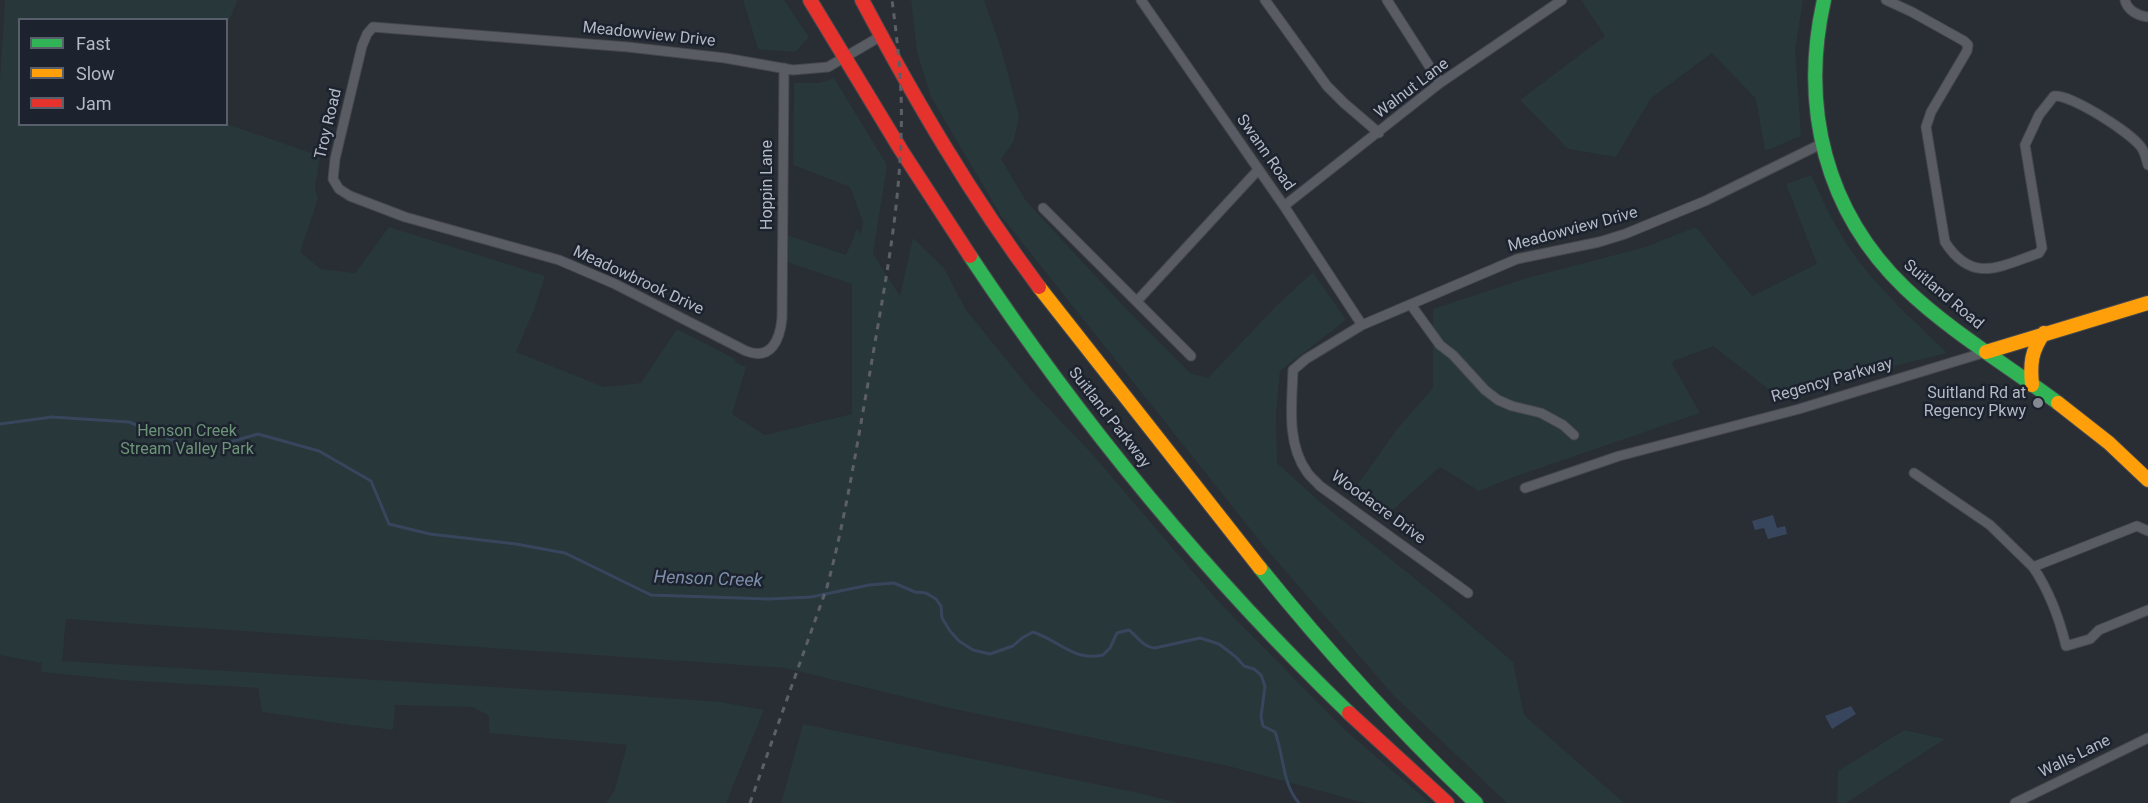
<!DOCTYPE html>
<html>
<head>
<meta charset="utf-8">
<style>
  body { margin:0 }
  #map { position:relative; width:2148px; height:803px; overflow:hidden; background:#292d34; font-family:Roboto,sans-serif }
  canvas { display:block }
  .legend { position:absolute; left:18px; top:18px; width:210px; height:108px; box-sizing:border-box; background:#1d232e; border:2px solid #595f6a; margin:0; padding:8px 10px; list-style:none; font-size:18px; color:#b3b9c5 }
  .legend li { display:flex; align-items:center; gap:12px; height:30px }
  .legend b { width:30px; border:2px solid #595f6a }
</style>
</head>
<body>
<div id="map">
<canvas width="2148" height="803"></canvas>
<ul class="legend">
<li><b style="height:8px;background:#30b455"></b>Fast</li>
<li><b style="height:8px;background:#ff9f0a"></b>Slow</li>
<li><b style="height:8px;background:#e5322d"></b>Jam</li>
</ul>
</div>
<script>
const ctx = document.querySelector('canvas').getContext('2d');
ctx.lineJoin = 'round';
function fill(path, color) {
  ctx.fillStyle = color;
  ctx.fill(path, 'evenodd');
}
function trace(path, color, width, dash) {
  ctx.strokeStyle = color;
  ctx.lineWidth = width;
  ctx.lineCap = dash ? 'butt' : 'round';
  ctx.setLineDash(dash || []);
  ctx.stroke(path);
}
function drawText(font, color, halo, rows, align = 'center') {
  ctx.font = font + ' Roboto,sans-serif';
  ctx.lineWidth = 5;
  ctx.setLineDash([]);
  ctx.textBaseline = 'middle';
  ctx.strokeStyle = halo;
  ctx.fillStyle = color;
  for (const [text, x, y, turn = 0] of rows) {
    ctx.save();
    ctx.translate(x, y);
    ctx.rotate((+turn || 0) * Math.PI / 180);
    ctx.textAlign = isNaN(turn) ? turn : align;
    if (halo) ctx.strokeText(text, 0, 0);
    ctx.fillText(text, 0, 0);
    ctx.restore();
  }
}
fill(new Path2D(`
  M5 0H238L227 25 226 20H20V124H227L320 156 315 188 318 199 300 252 321 269 355 273 389 227 545 276 533 312 516 352 604 387 641 383 677 329 735 359V362L746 367 732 414 765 435 852 414V284L787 262V235L846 255 857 229 861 234 863 222 850 187 793 165 794 83H819L834 78 887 165 873 254 900 296 913 238 944 268 966 310 1031 390 1094 456 1217 600 1344 729 1430 803H1365L1228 766 954 709 785 668 66 619 62 661 610 694 720 702 764 710 726 803H606L615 789 627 745 489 733V716L473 707 395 705 393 730 351 725 262 712 258 688 122 680 41 672 42 663 0 655V78Z
  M743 0H784L809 37 795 52 758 49Z
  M911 0H984L1001 48 1019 116 1014 141 1001 159 1026 201 1130 313 1190 373 1208 378 1275 307 1313 272 1346 320 1280 371 1276 412 1277 463 1320 502 1434 594 1513 662 1524 715 1624 803H1507L1394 696 1263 545 1001 216 931 97 917 52Z
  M1581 0H1803L1795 50 1801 136 1765 151 1756 99 1712 53 1651 98 1616 157 1568 149 1520 100 1605 36Z
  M1811 175C1825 205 1838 234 1858 260 1884 294 1916 323 1947 353L1776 395 1713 346 1671 362 1700 413 1511 478 1479 491 1440 467 1385 517 1351 494 1397 429 1433 388V309L1527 278 1645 247 1696 227 1752 296 1817 264 1786 184Z
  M803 724 1139 793 1178 803H781Z
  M1904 730 1945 739 1846 803H1837L1838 771Z`), '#27373a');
fill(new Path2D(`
  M1773 515 1777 528 1785 526 1787 534 1768 539 1764 528 1755 530 1752 521Z
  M1851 706 1856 714 1832 729 1825 716Z`), '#38465d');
trace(new Path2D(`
  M0 424 52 417 129 422 199 451 258 434 319 451 371 481 389 524 430 534 516 544 565 553 651 595 768 599 811 597 869 585 894 583 915 592 926 593 936 599 941 606 942 618 950 631 959 641 973 650 990 654 1013 646 1022 638 1033 632C1060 641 1074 662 1103 655L1110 648 1117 633 1129 630C1139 638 1143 647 1155 648L1200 638 1219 644 1236 657 1244 666 1254 669 1261 675 1265 686 1261 717 1263 726 1275 732C1284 755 1282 784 1299 803`), '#38465d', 3);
const street = new Path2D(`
  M1141 0 1284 206 1362 325
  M1265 0 1327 86 1344 103 1379 133
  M1387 0 1440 83
  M1886 0 1912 12 1964 41 1968 45 1967 51 1931 112 1926 127 1945 242C1972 284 1999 267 2039 253L2042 248 2025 145 2039 115 2054 96C2071 94 2131 133 2141 147 2145 152 2146 159 2148 165
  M2125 0C2127 10 2138 16 2148 17
  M784 68 782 318C780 340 771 361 746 351L615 284 559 260 405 217 350 196 339 189 333 179 335 159 362 46 367 34 373 27 628 47 725 58 793 70 828 67 881 36
  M1284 206 1440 83 1562 0
  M1043 208 1191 356
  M1137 301 1258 170
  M1411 305 1440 345 1453 355 1485 390 1498 400 1512 406 1541 413 1563 425 1574 435
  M1914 473 1990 525 2033 567 2137 526 2148 531
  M1525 488 1619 456 1799 409 1986 352
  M2033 567C2050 592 2059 617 2066 646L2090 639 2099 630 2148 610
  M1468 593 1320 486C1316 481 1310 477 1307 472 1286 443 1292 403 1293 370L1306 359 1362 325 1517 259 1599 242 1625 234 1705 201 1821 144
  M2015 803 2148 738`);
const fast = new Path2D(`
  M1824 0C1800 107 1825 211 1905 288 1951 332 2007 365 2058 403
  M970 256C1079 420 1207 576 1349 713
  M1260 568C1327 651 1398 729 1476 803`);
const slow = new Path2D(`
  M1039 287 1260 568
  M1986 352 2148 303
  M2032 385C2030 364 2031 351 2044 333
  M2058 403 2109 443 2148 480`);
const jam = new Path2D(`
  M810 0 901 150 970 256
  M862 0C915 100 971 196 1039 287
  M1349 713 1447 803`);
trace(street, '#45484d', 11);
trace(fast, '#45484d', 16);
trace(slow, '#45484d', 16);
trace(jam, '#45484d', 16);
trace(street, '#595c63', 9);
trace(fast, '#30b455', 14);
trace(slow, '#ff9f0a', 14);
trace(jam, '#e5322d', 14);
trace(new Path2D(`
  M750 803 827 587C846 516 857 444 870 372 883 294 899 216 901 136 903 91 898 45 892 0`), '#5d5f66', 3, [6, 6]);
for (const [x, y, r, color] of [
  [2038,403,6,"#838892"]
]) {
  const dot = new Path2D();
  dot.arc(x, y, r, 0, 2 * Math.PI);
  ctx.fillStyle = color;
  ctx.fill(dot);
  trace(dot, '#1d232e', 2);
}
drawText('16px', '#b3b9c5', '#1d232e', [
  ["Meadowview Drive",649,35,6],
  ["Walnut Lane",1412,89,-37],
  ["Troy Road",329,124,-77],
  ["Swann Road",1265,153,55],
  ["Hoppin Lane",768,185,-90],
  ["Meadowview Drive",1573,230,-15],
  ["Meadowbrook Drive",638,281,25],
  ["Suitland Road",1943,295,40],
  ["Regency Parkway",1832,381,-16],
  ["Suitland Parkway",1109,418,52],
  ["Woodacre Drive",1378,508,36],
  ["Walls Lane",2075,757,-26]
]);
drawText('16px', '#b3b9c5', '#1d232e', [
  ["Suitland Rd at",2026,394],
  ["Regency Pkwy",2026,412]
], 'right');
drawText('16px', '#6c9477', '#1d232e', [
  ["Henson Creek",187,432],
  ["Stream Valley Park",187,450]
]);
drawText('italic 18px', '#7c8eab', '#1d232e', [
  ["Henson Creek",708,580,2]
]);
</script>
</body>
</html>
